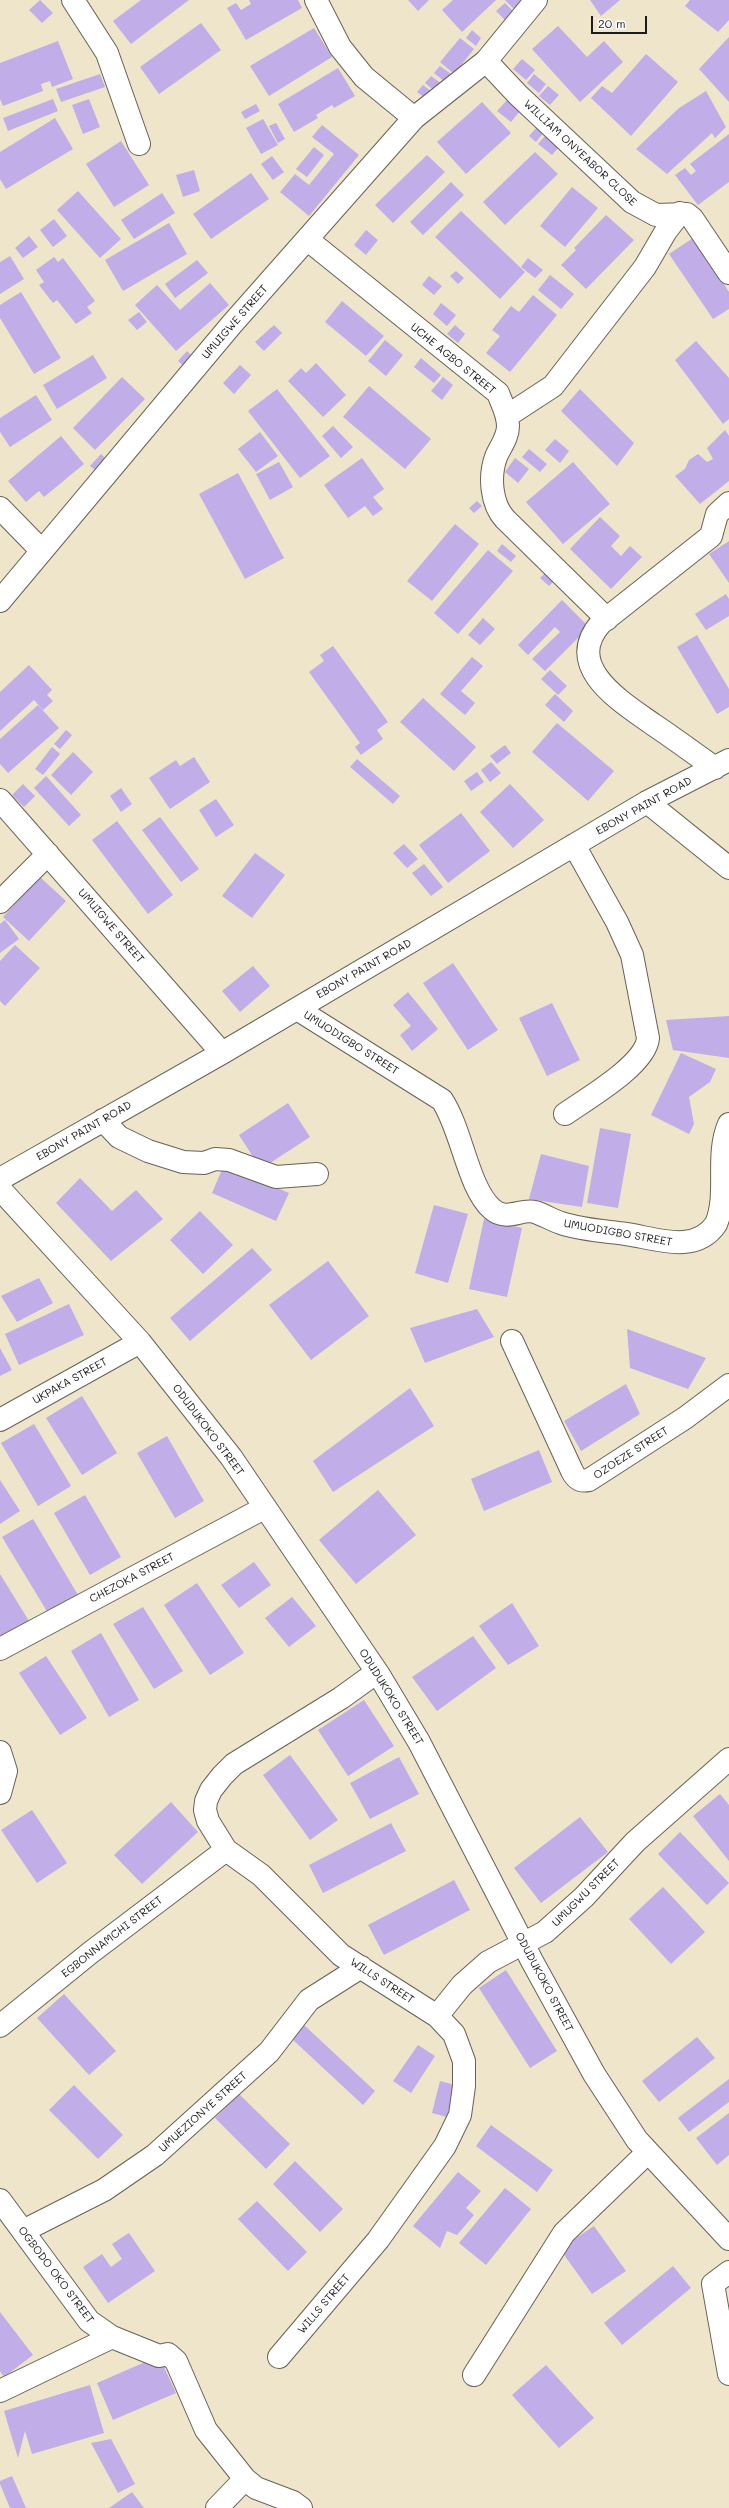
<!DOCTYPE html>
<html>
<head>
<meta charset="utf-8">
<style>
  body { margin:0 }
  #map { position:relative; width:729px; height:2508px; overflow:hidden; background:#efe5ca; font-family:Mali,sans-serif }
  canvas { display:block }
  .scale { position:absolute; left:591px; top:16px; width:56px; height:18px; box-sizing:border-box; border:2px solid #1c1c1c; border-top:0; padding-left:5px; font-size:12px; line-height:14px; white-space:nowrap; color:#1c1c1c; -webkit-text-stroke:3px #fff; paint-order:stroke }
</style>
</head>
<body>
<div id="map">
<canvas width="729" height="2508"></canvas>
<div class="scale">20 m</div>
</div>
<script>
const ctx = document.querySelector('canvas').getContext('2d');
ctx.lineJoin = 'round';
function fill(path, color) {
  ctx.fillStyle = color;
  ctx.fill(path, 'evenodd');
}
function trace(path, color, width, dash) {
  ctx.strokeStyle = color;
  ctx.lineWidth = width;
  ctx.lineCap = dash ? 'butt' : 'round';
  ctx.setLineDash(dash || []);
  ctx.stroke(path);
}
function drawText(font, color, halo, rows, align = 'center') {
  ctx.font = font + ' Mali,sans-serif';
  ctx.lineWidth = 3;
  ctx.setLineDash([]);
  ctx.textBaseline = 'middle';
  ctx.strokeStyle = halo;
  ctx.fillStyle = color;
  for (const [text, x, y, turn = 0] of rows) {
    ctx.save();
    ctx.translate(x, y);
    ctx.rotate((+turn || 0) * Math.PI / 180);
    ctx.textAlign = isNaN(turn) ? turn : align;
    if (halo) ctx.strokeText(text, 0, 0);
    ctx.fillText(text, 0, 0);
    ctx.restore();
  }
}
fill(new Path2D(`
  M40 0 53 13 42 23 29 10Z
  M141 0H189L131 44 113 21Z
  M249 0H298L302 8 246 40 227 8 236 3 241 10 251 4Z
  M408 0H429L418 11Z
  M453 0H496L462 32 442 10Z
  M505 0H520L523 3 515 10Z
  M590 0H620L601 16Z
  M690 0H729V20L718 32 685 6Z
  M505 3 515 13 506 21 496 11Z
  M201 23 221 50 159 94 140 67Z
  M558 26 587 57 604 41 623 62 580 102 532 49Z
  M314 28 332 57 269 96 250 66Z
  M472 30 481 38 476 46 466 38Z
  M729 37V102L699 69Z
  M460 38 474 49 454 74 440 62Z
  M58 41 73 79 52 87 50 81 41 84 43 91 3 106 0 99V63Z
  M646 54 678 82 631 136 591 98 602 86 612 93Z
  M522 59 535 70 526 80 513 69Z
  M440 66 451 74 445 82 434 73Z
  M338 68 355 96 334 108 332 105 316 115 318 118 294 132 278 104Z
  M100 74 105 87 61 102 56 89Z
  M534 74 546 84 539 93 527 83Z
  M431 76 442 84 436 92 425 83Z
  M423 85 435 94 429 101 417 92Z
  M548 86 559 95 550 105 539 96Z
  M706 91 726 127 715 138 712 133 667 174 636 149 679 108Z
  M53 99 58 111 8 131 3 118Z
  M89 99 100 127 83 134 72 105Z
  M508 99 521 110 511 122 497 111Z
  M482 102 511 133 466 174 437 142Z
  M256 104 260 111 245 119 241 112Z
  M55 118 73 149 6 189 0 179V152Z
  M263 119 278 145 261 154 246 128Z
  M276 123 285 139 278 143 269 126Z
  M322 125 359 155 309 216 280 192 295 174 309 185 334 154 312 137Z
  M538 126 545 131 536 142 529 136Z
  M729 134V182L698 205 675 175 685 168 691 175 696 171 690 164Z
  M545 136 559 147 552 155 538 144Z
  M121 141 149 185 114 207 86 164Z
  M314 147 324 155 307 177 296 169Z
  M535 152 558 174 505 225 483 202Z
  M427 155 445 172 393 223 375 205Z
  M272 156 284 172 273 180 261 164Z
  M194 170 200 191 183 197 176 175Z
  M251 173 269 199 211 239 193 214Z
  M451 182 464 195 423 235 410 222Z
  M572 187 598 208 565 247 540 226Z
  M78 191 121 239 100 258 57 210Z
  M162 193 175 213 134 239 121 220Z
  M461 211 525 272 500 299 435 237Z
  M606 215 634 240 586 289 561 265 576 250 574 248Z
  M54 219 67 236 53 247 40 230Z
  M169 223 187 254 123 291 105 260Z
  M366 230 378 240 366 255 354 245Z
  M29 236 38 247 23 258 15 248Z
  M693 238 729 292V309L713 319 669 254Z
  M10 256 24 279 0 294V262Z
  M54 257 58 262 63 258 95 301 87 307 92 313 76 324 57 300 53 303 39 285 44 282 36 270Z
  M528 258 543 270 535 278 521 267Z
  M197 260 208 273 175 298 165 284Z
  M456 271 464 278 458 284 450 276Z
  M550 275 574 294 561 309 538 290Z
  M429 276 442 286 434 295 422 285Z
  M210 283 229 305 176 351 135 305 157 285 180 310Z
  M21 292 61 358 34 374 0 318V305Z
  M533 295 557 315 510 372 486 353 500 336 492 330 511 306 519 312Z
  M342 301 384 336 366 356 325 322Z
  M441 303 456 315 447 326 433 314Z
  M139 312 147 322 137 330 128 320Z
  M274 325 282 333 264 351 255 342Z
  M455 325 465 334 458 343 447 334Z
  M385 340 403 355 386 376 368 361Z
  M696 341 729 378V419L723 424 675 360Z
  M187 351 195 359 186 368 178 361Z
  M93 355 107 378 57 409 43 385Z
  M421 358 441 375 434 383 414 367Z
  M316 363 346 395 323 417 288 381 301 368 306 373Z
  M240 365 251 375 234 394 223 383Z
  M122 377 145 399 95 450 73 428Z
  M443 377 453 385 442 400 431 391Z
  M369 386 431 439 405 469 343 417Z
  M277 389 330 456 300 478 248 411Z
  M580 389 634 443 617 466 561 411Z
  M36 395 52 420 10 447 0 432V418Z
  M333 426 353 447 341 458 322 436Z
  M725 430 729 436V481L700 504 675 476 685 469 689 460 698 454 707 462 713 459 707 448Z
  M260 432 278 456 256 472 238 449Z
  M61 436 84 464 44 497 39 491 26 502 8 481Z
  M555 439 569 451 560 463 545 450Z
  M529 449 547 464 540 472 522 457Z
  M101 454 109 462 99 473 90 466Z
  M362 458 384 489 373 497 383 509 373 516 365 506 348 518 324 485Z
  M515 458 529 469 518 483 505 472Z
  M279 462 293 487 270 500 256 474Z
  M573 462 610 504 563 544 526 502Z
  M238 473 284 558 245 579 199 494Z
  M477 501 482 506 474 513 469 508Z
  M600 517 620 536 611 546 621 556 630 546 642 557 611 589 570 549Z
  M455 524 479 544 432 601 407 581Z
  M729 541V583L709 554Z
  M502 544 516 556 511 562 497 551Z
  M488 550 513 571 458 634 434 613Z
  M546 572 555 580 549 586 540 578Z
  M726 594 729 599V616L706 630 695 614Z
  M562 600 589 627 545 671 532 659 560 632 555 627 528 655 518 645Z
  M483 618 495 629 480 645 468 635Z
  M697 635 729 689V707L717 714 677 647Z
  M333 646 388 722 377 730 383 739 361 755 355 747 360 743 309 672 324 661 320 655Z
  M472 657 483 666 461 691 475 703 465 715 440 694Z
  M29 665 52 690 47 695 53 701 43 710 34 700 0 731V692Z
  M550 670 567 686 558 695 541 679Z
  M555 694 573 711 564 722 545 705Z
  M423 698 476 747 454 771 400 722Z
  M38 705 59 728 8 773 0 764V739Z
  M557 723 614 771 588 801 532 752Z
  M66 730 72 735 60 749 54 744Z
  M505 745 511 753 497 764 490 756Z
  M52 747 60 754 43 775 35 769Z
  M73 752 93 772 71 795 51 775Z
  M194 757 210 782 170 809 149 778 176 760 180 766Z
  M357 759 400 796 393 804 350 767Z
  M491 762 501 773 490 782 481 770Z
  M477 772 484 782 471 791 464 781Z
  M46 776 81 815 69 826 34 788Z
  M23 784 35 796 24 807 12 795Z
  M510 784 544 820 513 848 480 812Z
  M121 788 132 804 121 812 110 796Z
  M216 799 234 825 216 837 199 810Z
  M461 813 490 851 448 883 419 845Z
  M160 817 199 869 181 882 142 830Z
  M117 821 173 895 148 914 92 840Z
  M404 844 418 859 407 868 393 853Z
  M255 853 285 875 252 918 222 896Z
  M424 864 443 887 431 896 412 873Z
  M40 877 66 901 29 941 3 917Z
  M5 920 19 939 0 953V924Z
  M15 945 40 968 5 1006 0 1001V961Z
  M453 963 498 1030 468 1050 423 983Z
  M253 966 270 986 240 1012 222 991Z
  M408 992 438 1029 412 1051 400 1035 411 1026 393 1005Z
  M552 1003 580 1060 547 1076 519 1018Z
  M729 1016V1058L673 1050 666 1020Z
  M681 1053 716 1069 710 1082 689 1097 694 1124 689 1134 651 1115Z
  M288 1103 310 1137 261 1169 239 1135Z
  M600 1128 631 1134 618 1208 587 1203Z
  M541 1154 589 1166 582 1207 529 1199Z
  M224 1165 289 1193 276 1221 212 1193Z
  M80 1178 112 1211 136 1190 163 1219 111 1261 56 1203Z
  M434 1205 468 1214 448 1283 415 1273Z
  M200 1211 233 1245 203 1274 170 1240Z
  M484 1219 522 1228 507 1297 469 1289Z
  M252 1248 272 1270 190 1341 170 1318Z
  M328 1261 369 1316 311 1360 269 1305Z
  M39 1278 53 1303 17 1322 1 1296Z
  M69 1304 84 1335 19 1365 5 1334Z
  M477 1309 494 1337 425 1363 410 1328Z
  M627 1329 706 1358 688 1389 630 1368Z
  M0 1348 12 1370 0 1376Z
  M626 1384 640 1414 581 1451 564 1421Z
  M410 1388 434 1426 333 1492 313 1461Z
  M82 1396 117 1453 82 1475 46 1418Z
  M34 1424 71 1486 38 1506 1 1443Z
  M167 1436 204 1501 175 1518 137 1453Z
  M539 1450 552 1482 484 1511 471 1479Z
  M0 1480 20 1511 0 1524Z
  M378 1490 416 1535 356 1584 319 1540Z
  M85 1495 121 1557 90 1575 54 1513Z
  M33 1519 78 1595 48 1613 2 1537Z
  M254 1562 271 1585 239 1608 221 1585Z
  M0 1574 29 1621 0 1638Z
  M197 1583 244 1653 210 1675 164 1605Z
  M292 1597 316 1626 289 1647 265 1618Z
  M512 1603 539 1646 508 1665 479 1626Z
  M143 1607 183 1671 154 1689 113 1624Z
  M101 1633 139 1700 109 1717 71 1651Z
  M473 1636 496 1668 437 1711 412 1677Z
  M46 1656 87 1718 60 1735 19 1673Z
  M364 1700 394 1746 348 1776 318 1730Z
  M290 1755 338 1820 310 1840 263 1775Z
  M399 1757 419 1794 370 1819 350 1783Z
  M720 1794 729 1805V1861L693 1816Z
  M171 1802 198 1832 142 1884 114 1855Z
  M32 1810 67 1863 37 1883 1 1830Z
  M580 1817 608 1852 541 1903 514 1868Z
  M391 1823 406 1851 323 1893 309 1865Z
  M680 1832 729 1883 707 1905 658 1854Z
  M454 1880 470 1910 384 1955 368 1925Z
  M663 1887 705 1932 671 1964 629 1919Z
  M506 1970 557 2051 530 2068 479 1988Z
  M64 1994 116 2051 89 2075 37 2018Z
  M304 2025 375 2091 363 2105 292 2039Z
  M697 2037 715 2058 659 2102 642 2081Z
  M418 2045 435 2056 411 2093 393 2081Z
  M729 2079V2102L689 2132 678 2118Z
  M440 2081 455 2085 447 2117 432 2113Z
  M74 2085 123 2135 98 2159 49 2110Z
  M239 2094 290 2144 266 2169 215 2118Z
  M729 2113V2155L717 2165 696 2138Z
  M491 2125 553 2170 537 2192 476 2146Z
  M295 2161 343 2209 320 2232 273 2184Z
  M458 2172 481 2191 466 2208 474 2215 457 2235 447 2231 440 2248 413 2226Z
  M505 2188 531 2209 486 2265 459 2243Z
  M257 2201 307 2252 288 2271 238 2219Z
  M594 2226 626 2271 592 2294 560 2249Z
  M129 2233 155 2271 108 2303 83 2267 102 2254 111 2267 122 2259 112 2244Z
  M673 2266 691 2288 622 2345 604 2323Z
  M0 2312 33 2355 4 2377 0 2371Z
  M159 2356 176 2393 113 2420 97 2383Z
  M546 2365 594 2418 559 2448 512 2395Z
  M90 2385 104 2433 32 2454 25 2431 18 2458 4 2411Z
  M111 2439 135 2484 118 2493 91 2443Z
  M12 2476 26 2508H10L0 2484V2481Z
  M132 2492 144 2508H109Z`), '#c1ade8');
const minor = new Path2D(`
  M73 0 107 53 139 144
  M316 0 340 47 364 77 414 118
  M486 61 518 95 632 202 656 215 687 214 692 218 729 273
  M308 240 498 393C502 404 508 414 508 426 508 438 500 447 496 457 489 476 491 504 505 519L607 619
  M507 416 553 386 645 267 666 231 680 213
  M0 508 41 550
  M0 601 232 324 414 118 486 61 536 0
  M715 768C695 754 675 739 654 725 622 702 562 667 601 623L711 536 717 514 729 503
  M0 800 222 1053
  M647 802 729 868
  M0 902 48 854
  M297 1009 442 1100C462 1130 468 1188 492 1209 507 1222 521 1208 535 1212 544 1215 552 1220 561 1223 582 1230 604 1231 626 1234 655 1238 695 1255 716 1224 729 1193 715 1156 729 1124
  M565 1114C586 1099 646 1065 648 1038L632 955 617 922 574 845
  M103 1120 119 1137 148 1151 183 1162 204 1163 215 1159 229 1160 276 1177 317 1174
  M0 1179 222 1053 647 802 729 760
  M0 1189 140 1342 231 1457 379 1675 419 1742 532 1961 594 2074 637 2140 729 2239
  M512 1341 572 1471C576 1479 580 1482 589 1480L685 1418 729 1385
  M0 1420 140 1342
  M0 1649 264 1508
  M0 1752 6 1771 0 1793
  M437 2016 462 1985 488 1962 545 1932 584 1897 635 1842 729 1759
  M0 2026 90 1953 226 1850
  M0 2200 89 2321 112 2337 159 2356 168 2354 176 2361 206 2430 245 2479 256 2488 293 2502 301 2508
  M23 2231 104 2190 155 2155 269 2052 309 2000 361 1967
  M729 2272 713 2284 729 2374
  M279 2357 378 2240 445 2146 460 2115 464 2086V2061L454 2034 437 2016 341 1955 261 1875 226 1850 208 1821 205 1810 206 1801 211 1790 222 1776 234 1764 341 1698 377 1672
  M474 2375 564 2233 647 2153
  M0 2391 112 2337
  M217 2508 245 2479`);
trace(minor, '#666259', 24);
trace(minor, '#fff', 22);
drawText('11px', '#1c1c1c', '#fff', [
  ["WILLIAM ONYEABOR CLOSE",580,153,43],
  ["UMUIGWE STREET",235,322,-49],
  ["UCHE AGBO STREET",453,359,39],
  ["EBONY PAINT ROAD",644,806,-29],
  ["UMUIGWE STREET",111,926,49],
  ["EBONY PAINT ROAD",364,969,-30],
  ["UMUODIGBO STREET",351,1043,32],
  ["EBONY PAINT ROAD",84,1131,-30],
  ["UMUODIGBO STREET",618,1233,10],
  ["UKPAKA STREET",70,1381,-29],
  ["ODUDUKOKO STREET",208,1430,53],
  ["OZOEZE STREET",631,1453,-33],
  ["CHEZOKA STREET",132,1578,-28],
  ["ODUDUKOKO STREET",391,1697,58],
  ["UMUGWU STREET",586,1893,-45],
  ["EGBONNAMCHI STREET",112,1937,-38],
  ["WILLS STREET",382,1981,33],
  ["ODUDUKOKO STREET",544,1982,62],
  ["UMUEZIONYE STREET",203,2112,-42],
  ["OGBODO OKO STREET",56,2275,53],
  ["WILLS STREET",324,2304,-50]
]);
</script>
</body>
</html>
